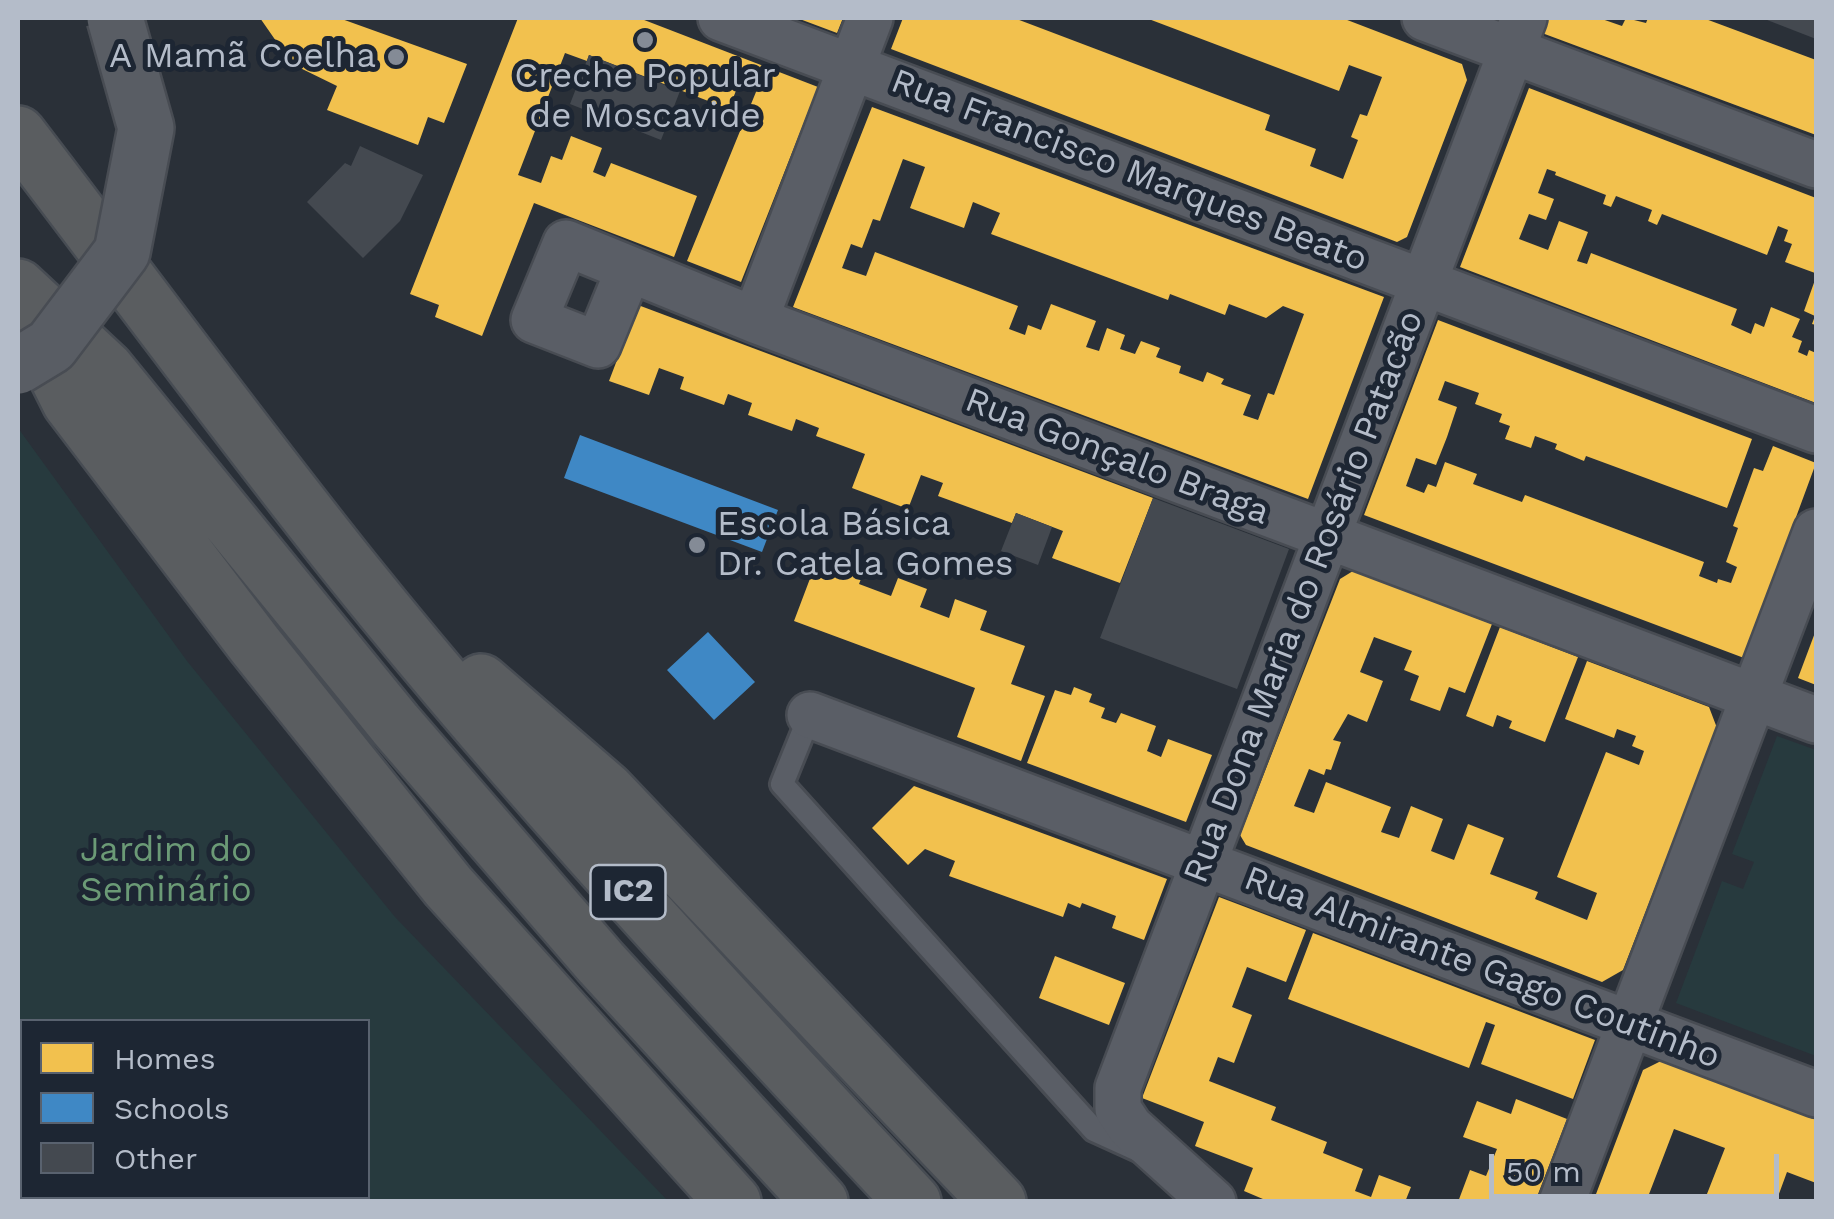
<!DOCTYPE html>
<html>
<head>
<meta charset="utf-8">
<style>
  body { margin:0 }
  #map { position:relative; width:1834px; height:1219px; overflow:hidden; background:#2a3038; font-family:"Work Sans",sans-serif }
  canvas { display:block }
  .frame { position:absolute; inset:0; border:20px solid #b4bcc9; pointer-events:none }
  .legend { position:absolute; left:20px; top:1019px; width:350px; height:180px; box-sizing:border-box; background:#1d2633; border:2px solid #59626f; margin:0; padding:12px 18px; list-style:none; font-size:30px; color:#b4bcc9 }
  .legend li { display:flex; align-items:center; gap:20px; height:50px }
  .legend b { width:50px; border:2px solid #59626f }
  .scale { position:absolute; left:1489px; top:1154px; width:290px; height:45px; box-sizing:border-box; border:5px solid #b4bcc9; border-top:0; padding-left:12px; font-size:30px; line-height:35px; white-space:nowrap; color:#b4bcc9; -webkit-text-stroke:8px #1d2633; paint-order:stroke }
</style>
</head>
<body>
<div id="map">
<canvas width="1834" height="1219"></canvas>
<div class="frame"></div>
<ul class="legend">
<li><b style="height:28px;background:#f2c14e"></b>Homes</li>
<li><b style="height:28px;background:#3f88c5"></b>Schools</li>
<li><b style="height:28px;background:#444950"></b>Other</li>
</ul>
<div class="scale">50 m</div>
</div>
<script>
const ctx = document.querySelector('canvas').getContext('2d');
ctx.lineJoin = 'round';
function fill(path, color) {
  ctx.fillStyle = color;
  ctx.fill(path, 'evenodd');
}
function trace(path, color, width, dash) {
  ctx.strokeStyle = color;
  ctx.lineWidth = width;
  ctx.lineCap = dash ? 'butt' : 'round';
  ctx.setLineDash(dash || []);
  ctx.stroke(path);
}
function drawText(font, color, halo, rows, align = 'center') {
  ctx.font = font + ' "Work Sans",sans-serif';
  ctx.lineWidth = 10;
  ctx.setLineDash([]);
  ctx.textBaseline = 'middle';
  ctx.strokeStyle = halo;
  ctx.fillStyle = color;
  for (const [text, x, y, turn = 0] of rows) {
    ctx.save();
    ctx.translate(x, y);
    ctx.rotate((+turn || 0) * Math.PI / 180);
    ctx.textAlign = isNaN(turn) ? turn : align;
    if (halo) ctx.strokeText(text, 0, 0);
    ctx.fillText(text, 0, 0);
    ctx.restore();
  }
}
fill(new Path2D(`
  M18 428 187 661 395 917 668 1201H18ZM22 1022H368V1196H22Z
  M1777 736 1816 750V1056L1676 1003 1722 881 1743 889 1754 862 1732 854Z`), '#273a3e');
fill(new Path2D(`
  M260 18H339L467 64 444 123 428 117 418 145 327 110 337 86 292 64Z
  M518 18H639L818 87 741 282 687 261 758 87 740 80 729 109 589 55 587 61 565 53 518 175 541 183 551 156 562 160 571 136 602 148 593 172 605 177 611 163 697 196 674 257 534 203 482 336 435 317 439 305 410 294Z
  M797 18H843L837 33Z
  M903 18H1014L1270 115 1265 130 1316 149 1310 166 1343 179 1358 140 1351 137 1360 114 1367 116 1382 77 1349 65 1339 91 1146 18H1342L1462 64 1467 80 1407 237 1397 242 891 49Z
  M1547 18H1599L1622 26 1626 18 1646 23 1648 18H1703L1816 60V135L1542 33Z
  M1529 88 1816 198 1815 273 1785 262 1792 244 1784 241 1788 230 1778 226 1767 255 1662 214 1657 225 1648 221 1652 210 1616 196 1611 207 1603 204 1606 195 1555 175 1556 172 1547 169 1538 193 1554 199 1546 220 1529 214 1519 239 1548 250 1559 221 1588 232 1577 261 1587 264 1591 253 1737 309 1731 325 1751 334 1755 323 1764 327 1771 307 1800 319 1792 337 1802 341 1798 352 1807 356 1809 350 1816 353V403L1460 267Z
  M872 107 1384 297 1308 499 793 307ZM903 159 925 167 910 208 964 228 973 202 1000 213 991 234 1168 300 1170 294 1225 315 1229 304 1266 318 1283 306 1304 314 1274 395 1268 393 1258 420 1243 415 1251 395 1221 384 1224 379 1207 372 1203 382 1179 373 1181 366 1156 357 1160 348 1141 341 1135 354 1120 349 1125 335 1107 328 1099 351 1086 347 1096 321 1051 304 1041 330 1028 325 1025 335 1009 329 1018 306 875 252 866 276 842 268 851 244 862 248 873 219 880 221Z
  M1816 277V325L1812 324 1815 316 1804 311Z
  M638 305 1153 498 1120 583 1052 558 1063 531 1016 513 1012 523 938 496 943 483 921 475 908 509 852 488 865 454 816 436 819 428 796 419 792 431 748 415 752 403 728 394 724 405 680 389 684 377 659 368 649 395 609 381Z
  M1438 320 1752 439 1727 508 1586 456 1584 461 1555 449 1557 444 1535 436 1531 448 1505 439 1510 426 1499 422 1502 414 1475 404 1479 393 1445 381 1438 400 1457 407 1447 437 1436 465 1416 458 1406 486 1424 493 1428 484 1436 487 1445 462 1477 474 1473 484 1522 502 1525 495 1704 562 1699 576 1717 583 1718 579 1731 583 1737 567 1726 562 1738 528 1733 526 1754 468 1763 471 1773 446 1816 463 1744 658 1364 515Z
  M838 556 866 566 859 584 891 596 898 578 927 589 920 607 949 618 955 599 987 611 980 630 1025 646 1011 684 1045 696 1021 761 957 737 975 688 794 621 814 568 831 574Z
  M1353 571 1492 624 1465 693 1449 687 1440 711 1410 700 1419 676 1404 670 1412 651 1374 637 1360 672 1383 681 1367 722 1348 714 1333 740 1341 742 1331 770 1326 769 1324 775 1309 769 1294 806 1314 813 1326 782 1391 807 1381 832 1399 838 1411 806 1443 819 1431 851 1454 860 1468 824 1504 838 1490 874 1538 892 1535 899 1587 920 1597 893 1557 877 1606 752 1639 765 1644 751 1632 746 1636 736 1617 729 1614 738 1565 719 1587 661 1709 707 1717 728 1623 970 1602 982 1246 845 1240 835 1340 579Z
  M1500 627 1578 657 1545 742 1509 728 1512 721 1497 715 1493 727 1466 716Z
  M1816 630V685L1798 678Z
  M1074 687 1092 694 1089 702 1105 708 1101 718 1116 723 1121 713 1156 726 1147 751 1161 757 1168 739 1212 755 1186 822 1027 763 1055 690 1071 695Z
  M914 786 1167 879 1144 940 1112 928 1116 916 1082 903 1080 908 1068 903 1063 917 949 876 955 861 925 849 908 865 872 828Z
  M1219 897 1306 930 1286 982 1247 967 1232 1007 1252 1015 1234 1063 1218 1057 1209 1081 1276 1107 1271 1120 1327 1142 1323 1153 1363 1169 1355 1191 1371 1197 1379 1175 1411 1187 1405 1202H1270L1244 1191 1253 1168 1195 1146 1204 1122 1142 1098Z
  M1313 933 1595 1040 1573 1099 1481 1064 1495 1025 1486 1022 1469 1068 1288 999Z
  M1055 956 1125 983 1109 1025 1039 998Z
  M1661 1061 1816 1120V1183L1787 1172 1776 1202H1711L1705 1199 1725 1148 1674 1129 1646 1202H1593L1643 1070Z
  M1516 1099 1567 1119 1535 1202H1458L1470 1170 1486 1176 1497 1149 1463 1137 1477 1101 1511 1114Z`), '#f2c14e');
fill(new Path2D(`
  M580 435 778 510 762 552 564 478Z
  M708 632 755 682 714 720 667 670Z`), '#3f88c5');
fill(new Path2D(`
  M1762 18H1816V39Z
  M589 55 680 91 661 140 570 104Z
  M360 146 423 175 400 221 363 258 307 202 345 163 351 166Z
  M1153 498 1289 549 1237 689 1100 638Z
  M1016 513 1052 527 1038 565 1001 551Z`), '#444950');
const lane = new Path2D(`
  M810 715 782 784 1094 1130 1138 1150`);
const street = new Path2D(`
  M721 18 1816 430
  M1425 18 1816 165
  M629 269 598 345 534 320 566 243 755 320 1816 720
  M755 320 870 18
  M810 715 1816 1094
  M1213 1202 1130 1127 1118 1109V1088L1524 18
  M1562 1202 1816 532`);
const highway = new Path2D(`
  M18 134C130 280 239 429 354 573 530 792 721 997 913 1202
  M18 287 106 369 395 724 601 963 820 1202
  M25 312 70 402 255 645 448 886 733 1202
  M481 682 606 790 998 1202`);
trace(lane, '#484c53', 28);
trace(street, '#484c53', 50);
trace(highway, '#474c53', 60);
trace(lane, '#5a5e66', 22);
trace(street, '#5a5e66', 45);
trace(highway, '#5a5d60', 55);
const secondaryBridge = new Path2D(`
  M18 366 51 346 122 252 146 128 115 18`);
trace(secondaryBridge, '#484c53', 60, []);
trace(secondaryBridge, '#595d64', 55);
for (const [x, y, r, color] of [
  [645,40,10,"#848b96"],
  [396,57,10,"#848b96"],
  [697,545,10,"#848b96"]
]) {
  const dot = new Path2D();
  dot.arc(x, y, r, 0, 2 * Math.PI);
  ctx.fillStyle = color;
  ctx.fill(dot);
  trace(dot, '#1d2633', 4);
}
for (const [x, y, w] of [
  [628,892,75]
]) {
  const box = new Path2D();
  box.roundRect(x - w / 2, y - 27, w, 54, 8);
  ctx.fillStyle = '#1d2633';
  ctx.fill(box);
  trace(box, '#b4bcc9', 2.5);
}
drawText('bold 32px', '#b4bcc9', null, [
  ["IC2",628,892]
]);
drawText('35px', '#b4bcc9', '#1d2633', [
  ["A Mamã Coelha",376,57],
  ["Creche Popular",645,77,"center"],
  ["de Moscavide",645,117,"center"],
  ["Escola Básica",717,525,"left"],
  ["Dr. Catela Gomes",717,565,"left"]
], 'right');
drawText('35px', '#b4bcc9', '#1d2633', [
  ["Rua Francisco Marques Beato",1129,171,21],
  ["Rua Gonçalo Braga",1117,457,21],
  ["Rua Dona Maria do Rosário Patacão",1304,597,-69],
  ["Rua Almirante Gago Coutinho",1482,968,21]
]);
drawText('35px', '#6b9a76', '#1d2633', [
  ["Jardim do",166,851],
  ["Seminário",166,891]
]);
</script>
</body>
</html>
